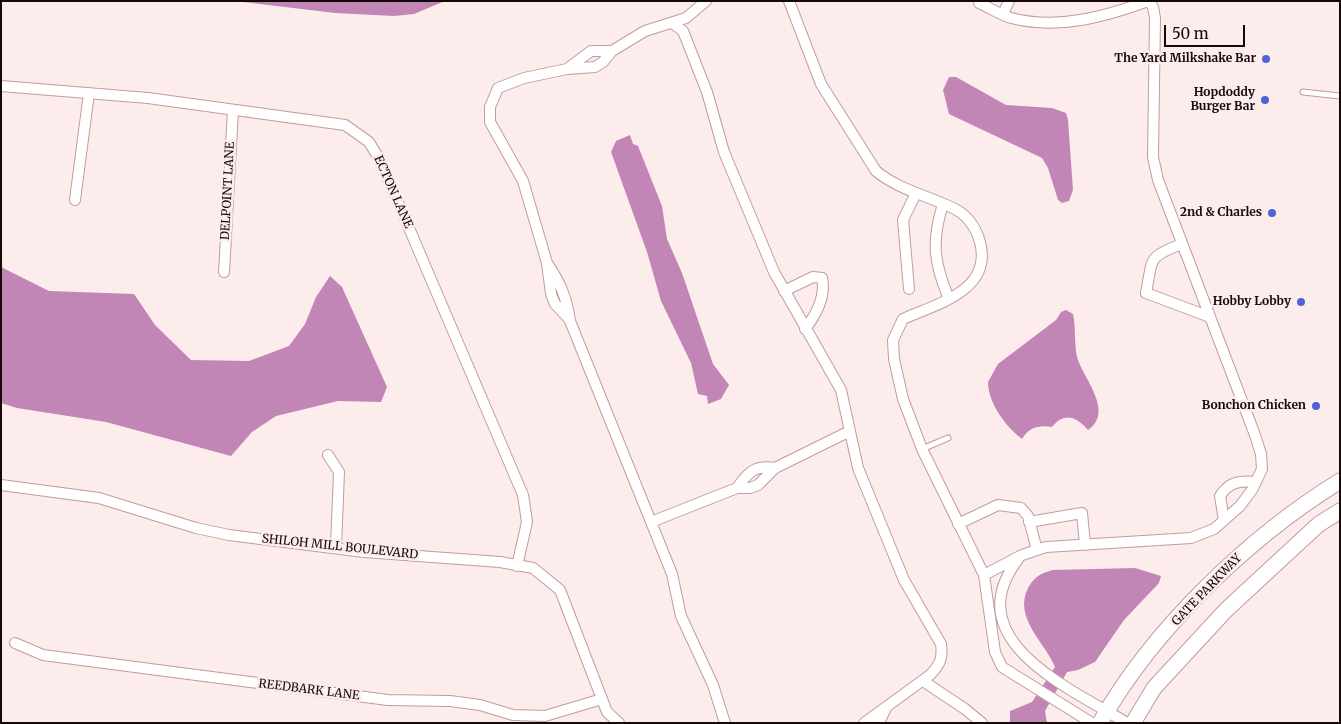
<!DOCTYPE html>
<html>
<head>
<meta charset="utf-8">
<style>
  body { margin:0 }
  #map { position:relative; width:1341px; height:724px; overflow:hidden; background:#fdecec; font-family:Merriweather,serif }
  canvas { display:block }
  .frame { position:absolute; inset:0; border:2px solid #140808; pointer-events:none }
  .scale { position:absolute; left:1164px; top:25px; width:81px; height:22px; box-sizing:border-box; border:2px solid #140808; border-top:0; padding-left:6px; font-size:15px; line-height:18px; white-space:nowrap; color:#140808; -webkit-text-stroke:4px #fdecec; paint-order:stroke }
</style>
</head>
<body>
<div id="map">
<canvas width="1341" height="724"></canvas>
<div class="frame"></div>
<div class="scale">50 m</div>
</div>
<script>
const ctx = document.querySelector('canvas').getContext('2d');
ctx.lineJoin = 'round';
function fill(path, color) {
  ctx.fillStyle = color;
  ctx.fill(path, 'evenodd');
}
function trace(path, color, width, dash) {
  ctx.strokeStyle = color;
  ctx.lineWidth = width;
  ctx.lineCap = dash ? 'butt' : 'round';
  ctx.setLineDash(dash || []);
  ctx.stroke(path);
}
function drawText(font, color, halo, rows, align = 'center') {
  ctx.font = font + ' Merriweather,serif';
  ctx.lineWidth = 5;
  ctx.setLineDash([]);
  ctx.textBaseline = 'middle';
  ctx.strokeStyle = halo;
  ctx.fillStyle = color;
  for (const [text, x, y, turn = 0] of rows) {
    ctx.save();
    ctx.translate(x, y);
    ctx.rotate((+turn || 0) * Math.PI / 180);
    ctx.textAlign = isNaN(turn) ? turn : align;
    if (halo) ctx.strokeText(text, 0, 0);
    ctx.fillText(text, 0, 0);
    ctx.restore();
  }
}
fill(new Path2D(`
  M235 1H445L414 14 394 16 335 13Z
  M949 77H956L1006 105 1052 108 1066 113 1068 120 1073 190 1069 201 1062 203 1058 200 1048 168 1042 158 949 114 943 90Z
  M630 135 633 144 638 146 662 206 667 239 682 273 713 364 729 385 721 399 708 404 707 396 698 394 691 363 661 301 647 252 611 152 616 141Z
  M1 267 49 291 134 294 155 325 191 360 249 361 289 346 305 324 316 297 330 276 342 287 387 387 381 402 338 401 276 416 252 432 231 456 106 422 17 408 1 403Z
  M1066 310 1073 314C1076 328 1074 343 1077 357 1083 378 1115 412 1088 430 1076 416 1064 412 1052 427 1039 425 1029 427 1022 439 1006 427 988 403 988 382L998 364 1056 320 1061 312Z
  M1135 568 1161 576 1159 583 1124 620 1095 662 1078 670 1067 672 1045 711 1047 723H1010V711L1032 702 1055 667C1045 642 1013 618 1028 588 1034 577 1041 573 1053 570Z`), '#c286b6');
const service = new Path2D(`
  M1303 92 1340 96
  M922 449 948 438`);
const minor = new Path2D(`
  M789 1 821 84 876 171C899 190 929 196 955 209 968 216 976 228 980 242 993 291 936 304 903 319L893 340 894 359 903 399 922 449 984 575 995 652 1002 667 1092 723
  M979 3C990 8 1001 15 1011 18 1058 30 1104 17 1148 1
  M1003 14 1009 1
  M672 23 683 31 707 92 724 152 774 272 841 390 858 468 904 580 941 644C943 658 940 665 930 675L864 723
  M567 69 591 51H612
  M1 86 148 98 345 125 369 142 380 160 523 495 527 522 517 566
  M75 200 89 93
  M943 204C931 242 934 263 949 299
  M1182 244C1147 257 1153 258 1146 293L1210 317
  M547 263C560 282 567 298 570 321L672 574 681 616 713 685 725 723
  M224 272 233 110
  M909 289 903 220 916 193
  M784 291 813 277 822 278C826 297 816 315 805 329
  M570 320 555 304 551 294 547 263 523 181 490 122V107L498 88 524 78 567 69 595 67 603 62 612 51 645 31 686 18 706 1
  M328 455 339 472 336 547
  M1 485 99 498 196 528 229 535 364 552 500 562 533 568 560 590 607 712 619 723
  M737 488C748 472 755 465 775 468
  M1224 520 1220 496C1229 482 1240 480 1256 482
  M651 522 737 488H750L758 485 775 468 850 431
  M1029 522 1082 513 1085 545
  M958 524 998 505 1021 508 1028 516 1037 550
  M1019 558C955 640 1070 688 1127 723
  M984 575 1022 555 1046 547 1191 538 1214 529 1240 506 1252 490 1262 469 1261 454 1255 435 1158 180 1153 157 1155 18 1153 7 1149 1
  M15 643 43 655 388 700 450 701 480 705 513 715 545 716 602 699
  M923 681 965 709 982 723
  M879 723 886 708`);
const secondary = new Path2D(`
  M1100 723C1152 630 1249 537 1340 481
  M1133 723 1154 688 1226 610 1319 524 1340 511`);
trace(service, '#c19c9d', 7);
trace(minor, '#c19c9d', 12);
trace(secondary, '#c19c9d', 17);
trace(service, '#fff', 5);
trace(minor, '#fff', 10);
trace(secondary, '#fff', 15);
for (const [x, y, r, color] of [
  [1266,59,5,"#4e62d8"],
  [1265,100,5,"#4e62d8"],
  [1272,213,5,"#4e62d8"],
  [1301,302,5,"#4e62d8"],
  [1316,406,5,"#4e62d8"]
]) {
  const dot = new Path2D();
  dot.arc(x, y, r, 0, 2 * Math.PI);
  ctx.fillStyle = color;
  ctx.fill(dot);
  trace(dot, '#fdecec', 2);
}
drawText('bold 12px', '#140808', '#fdecec', [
  ["The Yard Milkshake Bar",1256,59],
  ["Hopdoddy",1255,93],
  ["Burger Bar",1255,107],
  ["2nd & Charles",1262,213],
  ["Hobby Lobby",1291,302],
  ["Bonchon Chicken",1306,406]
], 'right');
drawText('12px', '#140808', '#fdecec', [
  ["DELPOINT LANE",228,191,-87],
  ["ECTON LANE",393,192,66],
  ["SHILOH MILL BOULEVARD",340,547,6],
  ["GATE PARKWAY",1207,590,-46],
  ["REEDBARK LANE",309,690,7]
]);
</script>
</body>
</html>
